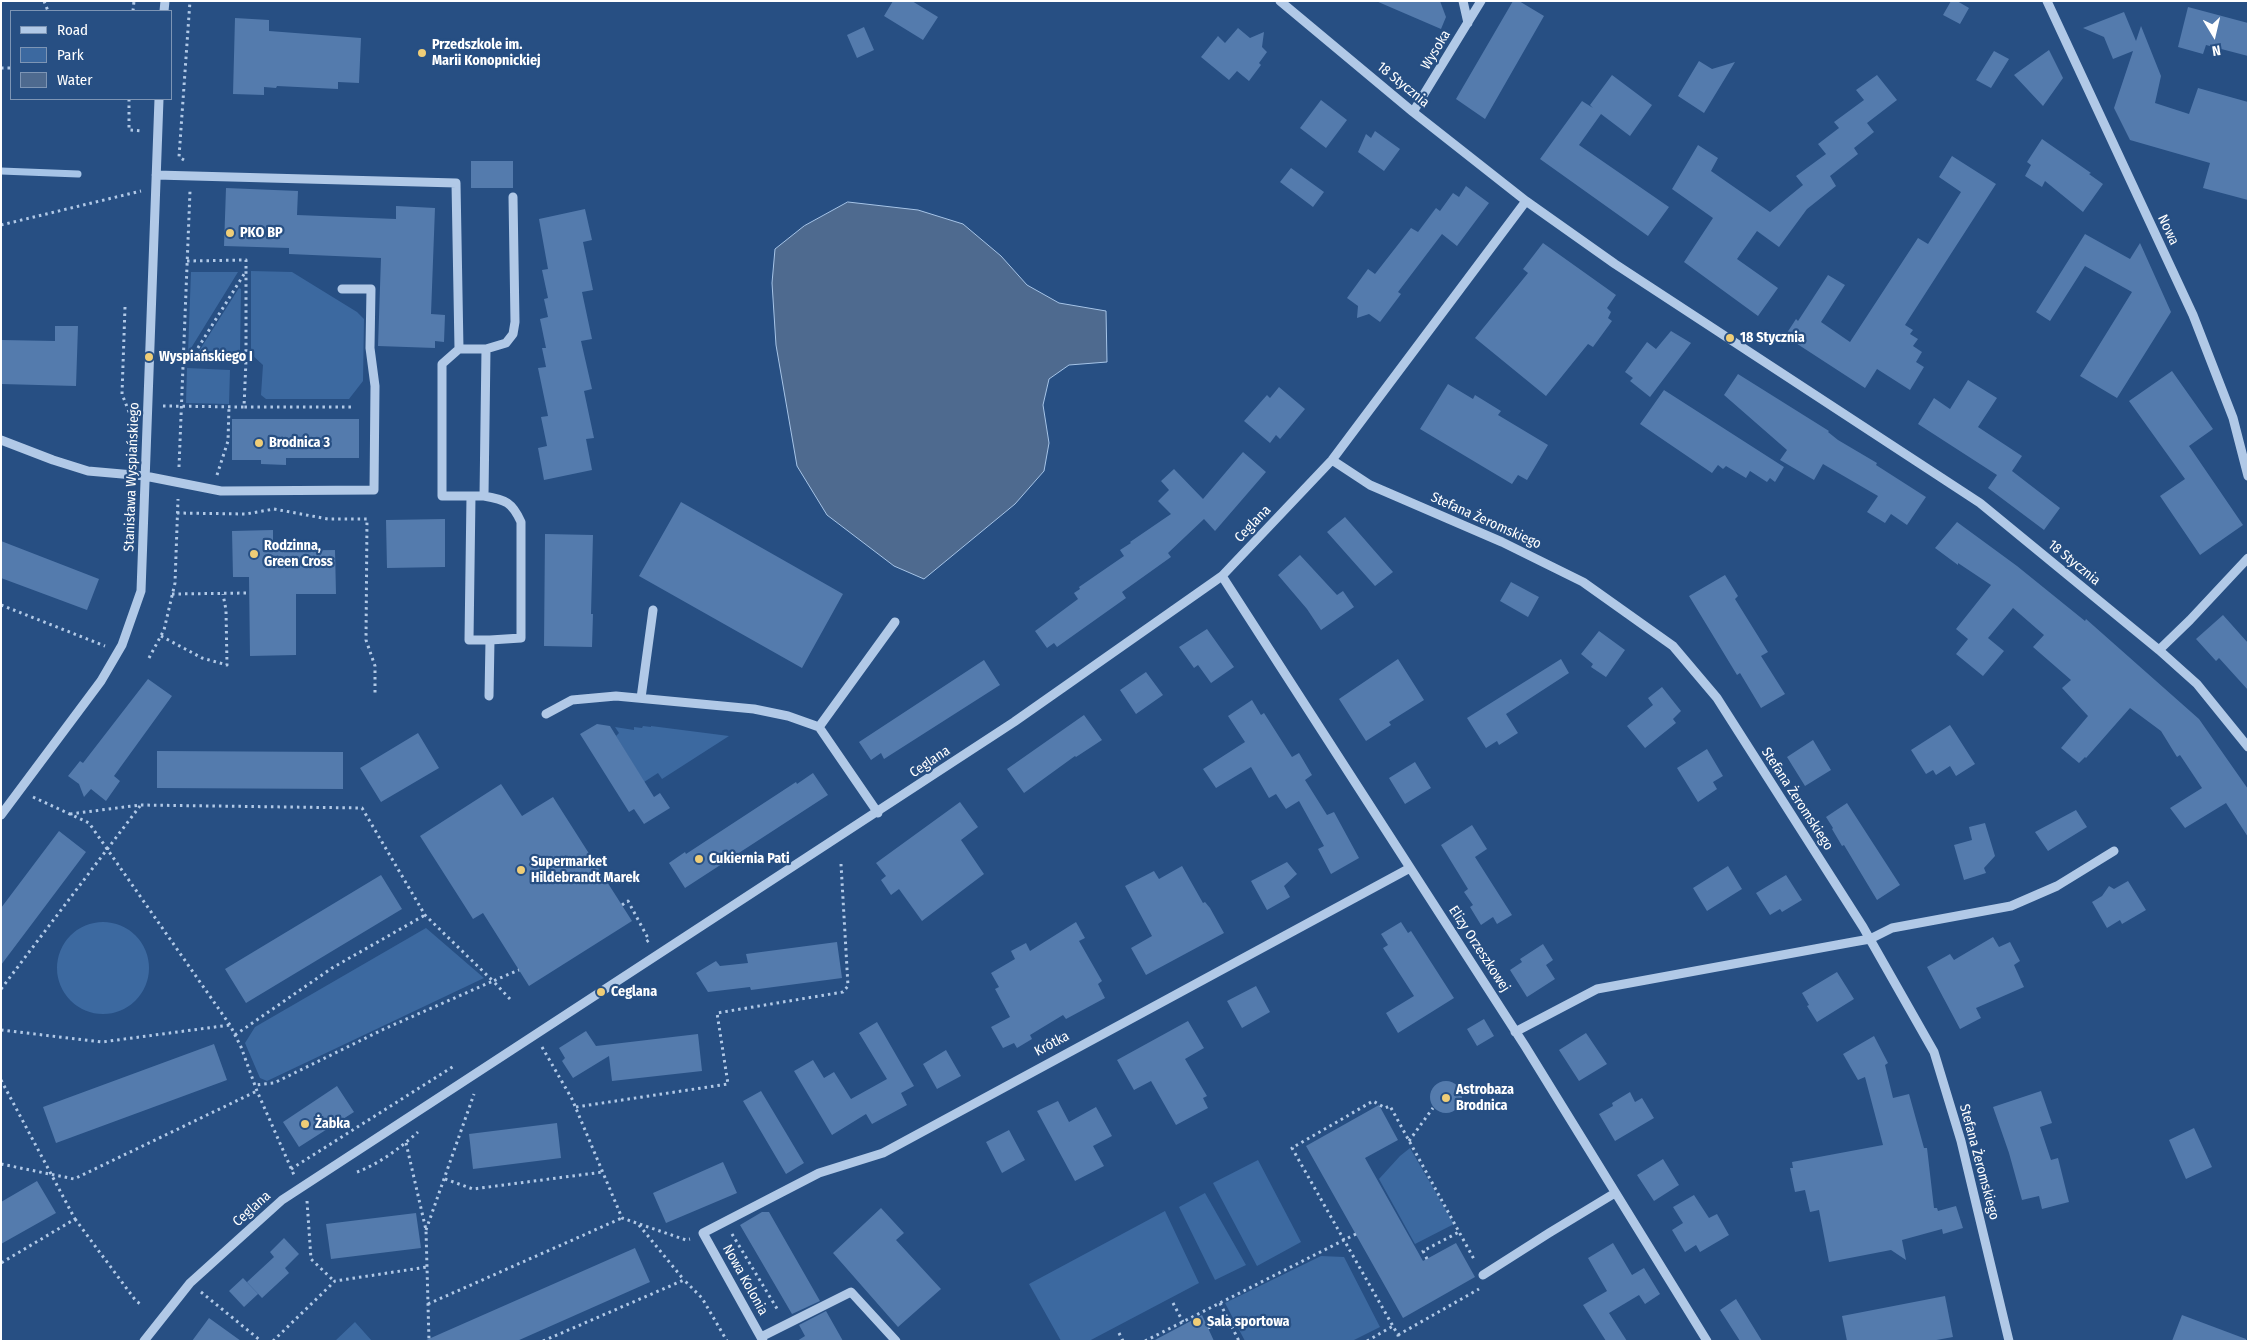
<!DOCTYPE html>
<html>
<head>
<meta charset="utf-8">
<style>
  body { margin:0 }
  #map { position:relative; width:2249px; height:1342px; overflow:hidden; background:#274f83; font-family:"Fira Sans Condensed",sans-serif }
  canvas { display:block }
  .frame { position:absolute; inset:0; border:2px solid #fff; pointer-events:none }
  .legend { position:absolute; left:10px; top:10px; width:162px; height:90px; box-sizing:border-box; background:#274f83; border:1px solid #7d95b5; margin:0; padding:6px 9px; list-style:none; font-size:15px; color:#fff }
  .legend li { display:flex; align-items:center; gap:10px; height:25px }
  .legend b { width:25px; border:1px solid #7d95b5 }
  .north { position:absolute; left:2189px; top:10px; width:50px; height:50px; -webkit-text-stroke:4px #274f83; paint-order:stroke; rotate:171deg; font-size:14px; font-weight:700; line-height:20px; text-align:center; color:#fff }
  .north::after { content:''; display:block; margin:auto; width:18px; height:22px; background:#fff; clip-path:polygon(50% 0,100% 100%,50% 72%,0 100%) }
</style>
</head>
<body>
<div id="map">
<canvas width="2249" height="1342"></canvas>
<div class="frame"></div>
<ul class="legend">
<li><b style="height:6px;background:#b1c9e7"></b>Road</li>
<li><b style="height:14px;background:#3c69a0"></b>Park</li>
<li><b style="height:14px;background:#4e6a8f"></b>Water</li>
</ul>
<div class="north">N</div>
</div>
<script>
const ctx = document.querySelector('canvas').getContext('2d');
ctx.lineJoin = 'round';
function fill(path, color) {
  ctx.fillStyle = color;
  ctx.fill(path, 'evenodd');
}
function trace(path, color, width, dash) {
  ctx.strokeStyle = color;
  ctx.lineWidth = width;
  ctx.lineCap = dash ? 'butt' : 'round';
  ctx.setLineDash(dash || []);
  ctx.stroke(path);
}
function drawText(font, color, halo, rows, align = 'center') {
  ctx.font = font + ' "Fira Sans Condensed",sans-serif';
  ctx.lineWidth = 4.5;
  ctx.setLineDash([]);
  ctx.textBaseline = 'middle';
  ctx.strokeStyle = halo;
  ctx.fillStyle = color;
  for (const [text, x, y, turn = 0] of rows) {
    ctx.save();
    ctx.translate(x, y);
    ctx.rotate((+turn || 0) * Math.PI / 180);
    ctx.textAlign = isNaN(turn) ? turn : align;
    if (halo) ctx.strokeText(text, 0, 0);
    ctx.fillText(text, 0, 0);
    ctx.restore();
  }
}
fill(new Path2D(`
  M251 271 292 272 357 312 364 319 363 381 349 399H266L261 395 263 365 251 354Z
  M191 272H238L188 353Z
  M239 288 241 289 240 353 199 351Z
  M187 368 230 370 229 404 186 403Z
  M643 726 651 727V726L729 736 662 779 658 773 644 782 616 736 619 733 615 727 634 730V727L642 728Z
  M57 968a46 46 0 1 1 92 0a46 46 0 1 1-92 0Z
  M426 928 484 978 267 1081 260 1078 245 1043 255 1027Z
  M1410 1148 1454 1224 1415 1244 1379 1179 1400 1156Z
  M1258 1160 1301 1242 1257 1266 1213 1183Z
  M1205 1193 1246 1265 1215 1280 1179 1207Z
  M1165 1211 1199 1283 1089 1341H1061L1029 1284Z
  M1321 1256 1344 1257 1380 1327 1352 1341H1245L1225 1303Z
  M355 1322 372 1341H335Z`), '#3c69a0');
const water = new Path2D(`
  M848 202 918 210 963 224 1001 256 1027 285 1059 303 1106 311 1107 362 1069 365 1049 379 1043 405 1049 443 1044 471 1015 504 924 579 894 566 827 515 797 466 776 345 772 283 775 249 804 226Z`);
fill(water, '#4e6a8f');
trace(water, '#a6c4e7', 1);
trace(new Path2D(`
  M1 171 78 174`), '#a6c4e7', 7);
fill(new Path2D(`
  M893 1H912L938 17 923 40 884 16Z
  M1376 1H1440L1446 17 1441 29Z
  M1513 1H1519L1544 16 1485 119 1456 99Z
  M1951 1H1957L1969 8 1960 24 1943 15Z
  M2188 7 2248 23V56L2206 45 2203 54 2178 47Z
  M2124 12 2136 41 2141 26 2161 76 2155 103 2189 114 2198 88 2248 102V200L2203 188 2210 163 2130 140 2114 108 2133 51 2113 59 2104 37 2083 28Z
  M235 18 269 20V31L361 38 359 83 338 82V89L277 86 276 88 264 87V95L233 94Z
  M864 27 874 50 857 58 847 35Z
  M1238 28 1250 38 1264 32 1262 47 1267 52 1259 63 1261 65 1249 81 1237 71 1229 80 1201 57 1218 36 1225 43Z
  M2049 50 2063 78 2043 106 2014 75Z
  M1994 51 2009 59 1991 88 1976 80Z
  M1699 61 1712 69 1735 62 1704 113 1678 96Z
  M1612 75 1652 105 1630 136 1601 114 1579 145 1669 207 1648 236 1540 159 1582 101 1593 108 1590 105Z
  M1877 75 1897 100 1867 123 1874 132 1854 148 1858 154 1830 176 1836 186 1807 209 1779 247 1757 231 1737 259 1778 288 1758 316 1684 262 1713 218 1672 189 1698 145 1718 158 1711 171 1770 212 1803 185 1796 176 1826 154 1818 144 1839 128 1834 122 1864 100 1856 90Z
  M1321 100 1347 120 1326 148 1300 128Z
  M1375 131 1400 149 1384 171 1358 152 1366 134 1371 138Z
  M2042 139 2091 173 2089 174 2103 184 2083 212 2045 181 2042 187 2025 176 2031 165 2027 162Z
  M1952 156 1996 184 1905 325 1913 330 1910 334 1918 339 1913 346 1922 352 1916 362 1924 367 1910 390 1877 369 1865 388 1785 336 1796 319 1798 321 1828 275 1845 285 1821 322 1850 342 1918 238 1928 244 1961 192 1939 177Z
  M471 161H513V188H471Z
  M1291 168 1324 192 1313 207 1280 182Z
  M1466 186 1489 203 1457 246 1442 234 1398 292 1401 294 1380 322 1369 314 1357 318 1358 306 1347 298 1368 269 1375 274 1411 228 1418 232 1436 208 1440 211 1453 193 1459 197Z
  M226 188 298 191 297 215 396 219V206L435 208 431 314 445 315 444 342 435 341V348L378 346 381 258 289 254V248L224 246Z
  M585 209 592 240 583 242 593 290 582 292 592 339 581 341 592 389 584 391 594 438 586 439 592 470 544 480 538 448 547 446 541 417 548 416 538 368 546 367 542 348H546L540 319 548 317 544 299 548 298 542 270 548 269 539 219Z
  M2085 234 2130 259 2140 243 2171 312 2117 398 2080 376 2132 292 2085 266 2050 321 2036 312Z
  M1543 243 1616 295 1607 308 1611 312 1608 318 1612 321 1593 347 1588 344 1546 396 1475 338 1528 273 1523 269Z
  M55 326H78L76 386 1 384V340L55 341Z
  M1671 331 1691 343 1650 397 1630 381 1633 378 1625 372 1647 342 1656 349Z
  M2172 371 2213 429 2189 446 2243 525 2200 555 2160 496 2185 479 2129 401Z
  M1738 374 1829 431 1828 432 1838 440 1877 463 1876 465 1926 497 1907 525 1891 514 1885 523 1867 512 1878 496 1823 464 1814 480 1780 460 1787 450 1724 395Z
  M1968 380 1997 398 1978 427 2022 456 2012 471 2060 508 2044 530 1988 488 1997 475 1918 424 1934 398 1950 409Z
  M1448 384 1473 399 1475 395 1501 411 1498 415 1548 445 1527 480 1518 475 1512 484 1420 429Z
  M1279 387 1305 409 1280 439 1276 435 1270 443 1244 421 1267 395 1270 398Z
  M1664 390 1784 467 1775 482 1770 478 1767 482 1750 471 1746 478 1726 466 1723 469 1718 465 1712 473 1640 424Z
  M232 419H359V458H286V465L261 464V460H232Z
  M1243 452 1266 472 1215 531 1204 519 1168 553 1171 557 1122 592 1126 598 1057 647 1054 643 1047 648 1035 631 1078 599 1074 593 1080 589 1079 587 1124 556 1120 550 1131 543 1130 542 1171 514 1158 501 1169 490 1161 481 1174 469 1203 499Z
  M681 502 843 594 802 668 639 576Z
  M1345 517 1393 572 1375 586 1327 532Z
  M445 519V567L387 568 386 520Z
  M1957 522 2017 566 2085 621 2086 619 2199 719 2248 789V837L2226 803 2185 828 2170 808 2202 788 2180 755 2177 757 2161 731 2130 708 2086 758 2085 757 2079 763 2061 748 2088 716 2062 688 2071 680 2033 647 2044 635 2013 608 1988 638 2004 651 1983 676 1956 654 1968 639 1956 629 1991 585 1958 563V565L1935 548Z
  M273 530V551L335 550 336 594H296V655L250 656 249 577H233L232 531Z
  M545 534 593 535 591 614H593L592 647 544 646Z
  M1 541 99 579 87 610 1 578Z
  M1300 555 1337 595 1343 591 1354 607 1321 630 1307 609 1278 575Z
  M1725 575 1738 596 1735 599 1768 652 1761 656 1785 694 1761 708 1740 673 1737 675 1689 596Z
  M1511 582 1539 597 1528 617 1500 601Z
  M2223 615 2248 643V690L2219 658 2216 661 2196 639Z
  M1207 629 1234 667 1211 683 1198 665 1194 668 1179 647Z
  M1599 631 1625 650 1606 677 1591 667 1593 664 1581 654Z
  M1398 659 1424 700 1389 722 1391 725 1366 741 1339 699Z
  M1561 659 1569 673 1506 714 1518 733 1499 745 1497 741 1486 748 1467 718Z
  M984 660 1000 685 884 759 881 753 871 760 859 742Z
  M1146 672 1163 695 1136 714 1120 690Z
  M148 679 172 696 114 776 120 781 106 801 91 789 84 797 79 784 68 776 80 761 83 763Z
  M1662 687 1681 711 1673 719 1676 723 1645 748 1627 726 1653 705 1648 698Z
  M1252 700 1261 715 1264 713 1292 757 1299 753 1312 775 1305 780 1327 815 1334 812 1359 858 1331 874 1318 849 1324 846 1299 801 1286 809 1276 794 1269 798 1251 767 1216 788 1203 769 1245 742 1228 716Z
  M1084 715 1102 740 1076 757 1075 756 1024 793 1007 769Z
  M597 724 610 726 654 797 660 793 670 808 644 824 634 809 629 812 580 734Z
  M1950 725 1975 764 1956 776 1950 766 1936 775 1933 770 1926 774 1911 750Z
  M418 733 439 768 381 802 360 768Z
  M1813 740 1831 770 1805 786 1787 757Z
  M1707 749 1723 776 1713 782 1717 789 1698 802 1677 768Z
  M157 751 343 752V789L157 788Z
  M1415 762 1431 788 1405 804 1389 778Z
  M813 773 828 795 685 888 669 863 685 852 686 854 796 782 797 784Z
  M501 784 522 816 553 797 632 921 529 986 483 913 473 919 420 836Z
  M960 802 978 827 961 840 984 874 922 921 899 889 891 895 881 880 886 876 876 863Z
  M1847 803 1900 885 1877 900 1844 845 1842 846 1832 829 1833 828 1826 817Z
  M2076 810 2087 827 2048 851 2035 832Z
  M1985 823 1995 856 1984 868 1986 873 1964 880 1954 845 1972 840 1969 827Z
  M1472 825 1487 849 1475 857 1512 915 1497 924 1493 917 1481 925 1470 907 1473 905 1464 892 1468 889 1441 845Z
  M59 831 86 852 1 965V908Z
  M1287 862 1297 874 1284 886 1290 897 1267 910 1251 881Z
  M1182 866 1203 903 1205 902 1210 908 1224 933 1146 975 1131 948 1152 936 1125 886 1154 871 1159 879Z
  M1728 866 1742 889 1707 911 1693 888Z
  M381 875 402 909 246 1003 225 969Z
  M1786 875 1802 900 1782 912 1780 909 1770 915 1756 893Z
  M2128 881 2146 910 2122 924 2120 920 2107 928 2092 902 2102 896 2109 886 2114 889Z
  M1076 922 1085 938 1079 941 1102 981 1098 984 1105 998 1066 1019 1063 1015 1030 1035 1032 1039 1017 1048 1014 1043 1003 1048 991 1027 1010 1017 995 989 999 987 991 973 1015 959 1011 951 1026 943 1030 951Z
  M1401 922 1408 933 1411 931 1454 998 1398 1033 1386 1013 1414 996 1383 948 1388 945 1381 934Z
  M1993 937 1999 947 2010 942 2020 961 2014 965 2024 987 1976 1008 1981 1018 1960 1029 1927 967 1950 954 1954 960Z
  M837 942 842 978 751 990 750 987 708 992 696 973 716 961 720 966 748 963 746 954Z
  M1543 944 1553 960 1546 965 1555 979 1527 997 1510 970 1522 962 1520 959Z
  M1837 972 1854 999 1817 1022 1807 1006 1809 1005 1802 993Z
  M1256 986 1270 1012 1242 1028 1227 1001Z
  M1484 1019 1494 1036 1477 1046 1467 1029Z
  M1188 1021 1204 1048 1185 1059 1207 1096 1203 1098 1208 1108 1176 1125 1151 1081 1134 1090 1117 1060Z
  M877 1022 914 1086 901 1093 907 1105 872 1124 866 1114 832 1135 794 1071 813 1060 824 1078 834 1072 851 1099 887 1079 859 1033Z
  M586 1031 596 1046 698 1034 702 1071 612 1081 609 1056 573 1078 562 1061 565 1058 559 1048Z
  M1586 1033 1607 1064 1579 1081 1559 1050Z
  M1874 1036 1888 1063 1885 1065 1893 1098 1909 1094 1924 1148H1927L1934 1208H1937L1938 1211 1956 1206 1963 1228 1943 1234 1942 1229 1902 1240 1906 1260 1891 1250 1829 1262 1819 1210 1810 1212 1805 1190 1795 1192 1790 1168H1793L1792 1162 1883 1145 1865 1077 1858 1080 1843 1054Z
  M214 1044 227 1080 56 1143 43 1107Z
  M946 1050 961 1076 937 1089 923 1064Z
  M1430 1097a16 16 0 1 1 32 0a16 16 0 1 1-32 0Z
  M337 1086 354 1112 299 1147 283 1122Z
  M761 1091 804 1163 786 1174 743 1101Z
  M2041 1091 2052 1123 2040 1127 2051 1160 2058 1158 2069 1202 2042 1209 2039 1196 2022 1200 2009 1153 1993 1107Z
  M1630 1092 1635 1102 1642 1098 1654 1118 1615 1141 1599 1114 1613 1106 1612 1103Z
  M1058 1101 1069 1122 1096 1107 1112 1136 1093 1146 1104 1166 1075 1181 1037 1111Z
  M1379 1105 1398 1140 1365 1158 1423 1261 1456 1243 1475 1277 1403 1318 1306 1146Z
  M557 1123 561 1158 473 1169 469 1134Z
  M2194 1128 2212 1167 2186 1179 2169 1140Z
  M1009 1130 1025 1160 1002 1173 986 1142Z
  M1663 1159 1679 1185 1654 1201 1637 1175Z
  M723 1162 737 1193 666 1223 653 1193Z
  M37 1181 56 1213 1 1244V1202Z
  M1694 1195 1709 1218 1717 1214 1729 1235 1700 1252 1696 1245 1685 1252 1672 1230 1683 1223 1673 1207Z
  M881 1208 904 1233 896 1240 941 1289 898 1327 833 1253Z
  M762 1212H769L820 1301 792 1314 740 1225Z
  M416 1213 421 1248 331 1259 326 1224Z
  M284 1238 299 1254 285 1268 289 1273 262 1298 247 1282 274 1257 270 1252Z
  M1613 1243 1632 1275 1644 1268 1660 1294 1645 1304 1639 1295 1609 1313 1627 1341H1606L1583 1305 1607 1291 1588 1258Z
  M635 1248 650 1282 517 1341H424Z
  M243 1278 258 1294 244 1307 229 1291Z
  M1945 1296 1953 1337 1931 1341H1847L1842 1316Z
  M1736 1299 1762 1341H1740L1720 1310Z
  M826 1311 843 1341H797L805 1336 799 1325Z
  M1202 1315 1214 1341H1153Z
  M2182 1315 2246 1339V1341H2172Z
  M209 1318 241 1341H192Z`), '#547bad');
trace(new Path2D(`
  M44 1 48 11
  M133 11 134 1
  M1 68H11
  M129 99V130L142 131
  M184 160 179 157 190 1
  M1 225 141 191
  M187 261 246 260V271
  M125 307 122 394 131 417
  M183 359 246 360 244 407H351
  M191 359 246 271V360
  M163 406 244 407
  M179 467 190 191
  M217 475 228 441 229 407
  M177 513 246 514 274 509 328 519H367L366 640 375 666V696
  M172 594 249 593
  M1 605 105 646
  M161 636 202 658 227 665 226 610 223 594
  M149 658 164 630 175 583 178 499
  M33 797 89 823 230 1025 241 1047 257 1091 294 1175
  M70 814 140 805 362 808 425 915 493 981 384 1029 274 1083 255 1085
  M622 905 628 901 649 940 646 942
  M1 989 140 806
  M510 999 493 981 519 970
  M1 1030 102 1042 230 1025
  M235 1035 332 968 425 915
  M542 1047 572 1099 622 1218 686 1240 690 1239
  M1 1080 75 1219 1 1263
  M576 1107 728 1084 717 1013 843 992 848 986 841 864
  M1409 1141 1433 1108
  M406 1143 426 1230 429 1341
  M1 1164 74 1179 257 1091
  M291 1169 454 1066
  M357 1172C379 1164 400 1148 418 1132
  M445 1179 473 1189 603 1172
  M307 1201 311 1259 334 1281
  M75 1219 136 1301 142 1305
  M639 1225 684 1280
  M426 1230 474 1094
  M732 1234 779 1312
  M1356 1234 1344 1240 1292 1148 1373 1101 1385 1108 1390 1106 1475 1261
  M1427 1259 1423 1251 1459 1232
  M201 1292 261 1341
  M1173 1303 1183 1322
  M1220 1303 1239 1341
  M428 1304 622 1218
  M1208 1328 1228 1318
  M1119 1333 1123 1341
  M1398 1335 1479 1289
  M273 1341 335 1281 427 1267
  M543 1341 684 1280 702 1298 727 1341
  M1145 1341 1344 1240 1398 1335 1399 1341
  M1367 1341 1393 1326`), '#b1c9e7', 3, [2.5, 4]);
trace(new Path2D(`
  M1280 1 1413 112 1526 201 1615 264 1980 503 2159 650 2197 684 2248 747
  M1463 1 1468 23
  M2047 1 2193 315 2233 418 2248 476
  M164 11 165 1
  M1413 112 1481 1
  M156 175 456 183 459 349H486L506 343 513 334 515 322 513 197
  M459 349 442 364V496H484L486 349
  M1 440 53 460 88 471 145 476 221 491 374 490 375 386 370 348 371 289H342
  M1332 460 1370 485 1502 542 1583 582 1673 646 1717 698 1863 927 1934 1052 1961 1141 2009 1341
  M471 496 469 640H490L489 696
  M484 496C506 500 512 502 521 522V638L490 640
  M1222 576 1525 1046 1707 1341
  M2159 650 2190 620 2248 558
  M641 698 653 610
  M546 714 572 700 616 696 754 709 788 716 819 727 878 813
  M819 727 895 622
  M1 815 101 681 122 645 141 591 159 99
  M1515 1032 1597 989 1853 942 1870 939 1892 928 2011 906 2057 886 2114 851
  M1483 1275 1549 1233 1615 1193
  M761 1337 851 1292 896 1341
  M144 1341 190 1283 282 1200 1014 722 1222 576 1332 460 1526 201
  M763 1341 703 1233 819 1173 883 1153 1410 868`), '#b1c9e7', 9);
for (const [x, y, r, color] of [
  [422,53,5,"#efcd77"],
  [230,233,5,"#efcd77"],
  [1730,338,5,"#efcd77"],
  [149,357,5,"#efcd77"],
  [259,443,5,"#efcd77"],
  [254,554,5,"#efcd77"],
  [699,859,5,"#efcd77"],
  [521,870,5,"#efcd77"],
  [601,992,5,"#efcd77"],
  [1446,1098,5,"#efcd77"],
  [305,1124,5,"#efcd77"],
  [1197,1322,5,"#efcd77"]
]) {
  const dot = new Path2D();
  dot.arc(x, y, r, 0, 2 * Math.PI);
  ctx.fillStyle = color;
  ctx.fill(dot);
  trace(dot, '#274f83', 2);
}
drawText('bold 14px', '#fff', '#274f83', [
  ["Przedszkole im.",432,45],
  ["Marii Konopnickiej",432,61],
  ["PKO BP",240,233],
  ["18 Stycznia",1740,338],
  ["Wyspiańskiego I",159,357],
  ["Brodnica 3",269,443],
  ["Rodzinna,",264,546],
  ["Green Cross",264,562],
  ["Cukiernia Pati",709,859],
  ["Supermarket",531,862],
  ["Hildebrandt Marek",531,878],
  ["Ceglana",611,992],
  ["Astrobaza",1456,1090],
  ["Brodnica",1456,1106],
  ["Żabka",315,1124],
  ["Sala sportowa",1207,1322]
], 'left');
drawText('14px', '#fff', '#274f83', [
  ["Wysoka",1436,50,-59],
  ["18 Stycznia",1403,85,39],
  ["Nowa",2168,230,65],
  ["Stanisława Wyspiańskiego",132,477,-88],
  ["Stefana Żeromskiego",1486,521,24],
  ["Ceglana",1253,524,-46],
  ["18 Stycznia",2074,563,39],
  ["Ceglana",930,762,-34],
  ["Stefana Żeromskiego",1797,799,57],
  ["Elizy Orzeszkowej",1479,949,57],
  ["Krótka",1052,1044,-28],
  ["Stefana Żeromskiego",1979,1162,75],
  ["Ceglana",252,1209,-42],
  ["Nowa Kolonia",745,1280,61]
]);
</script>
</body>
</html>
